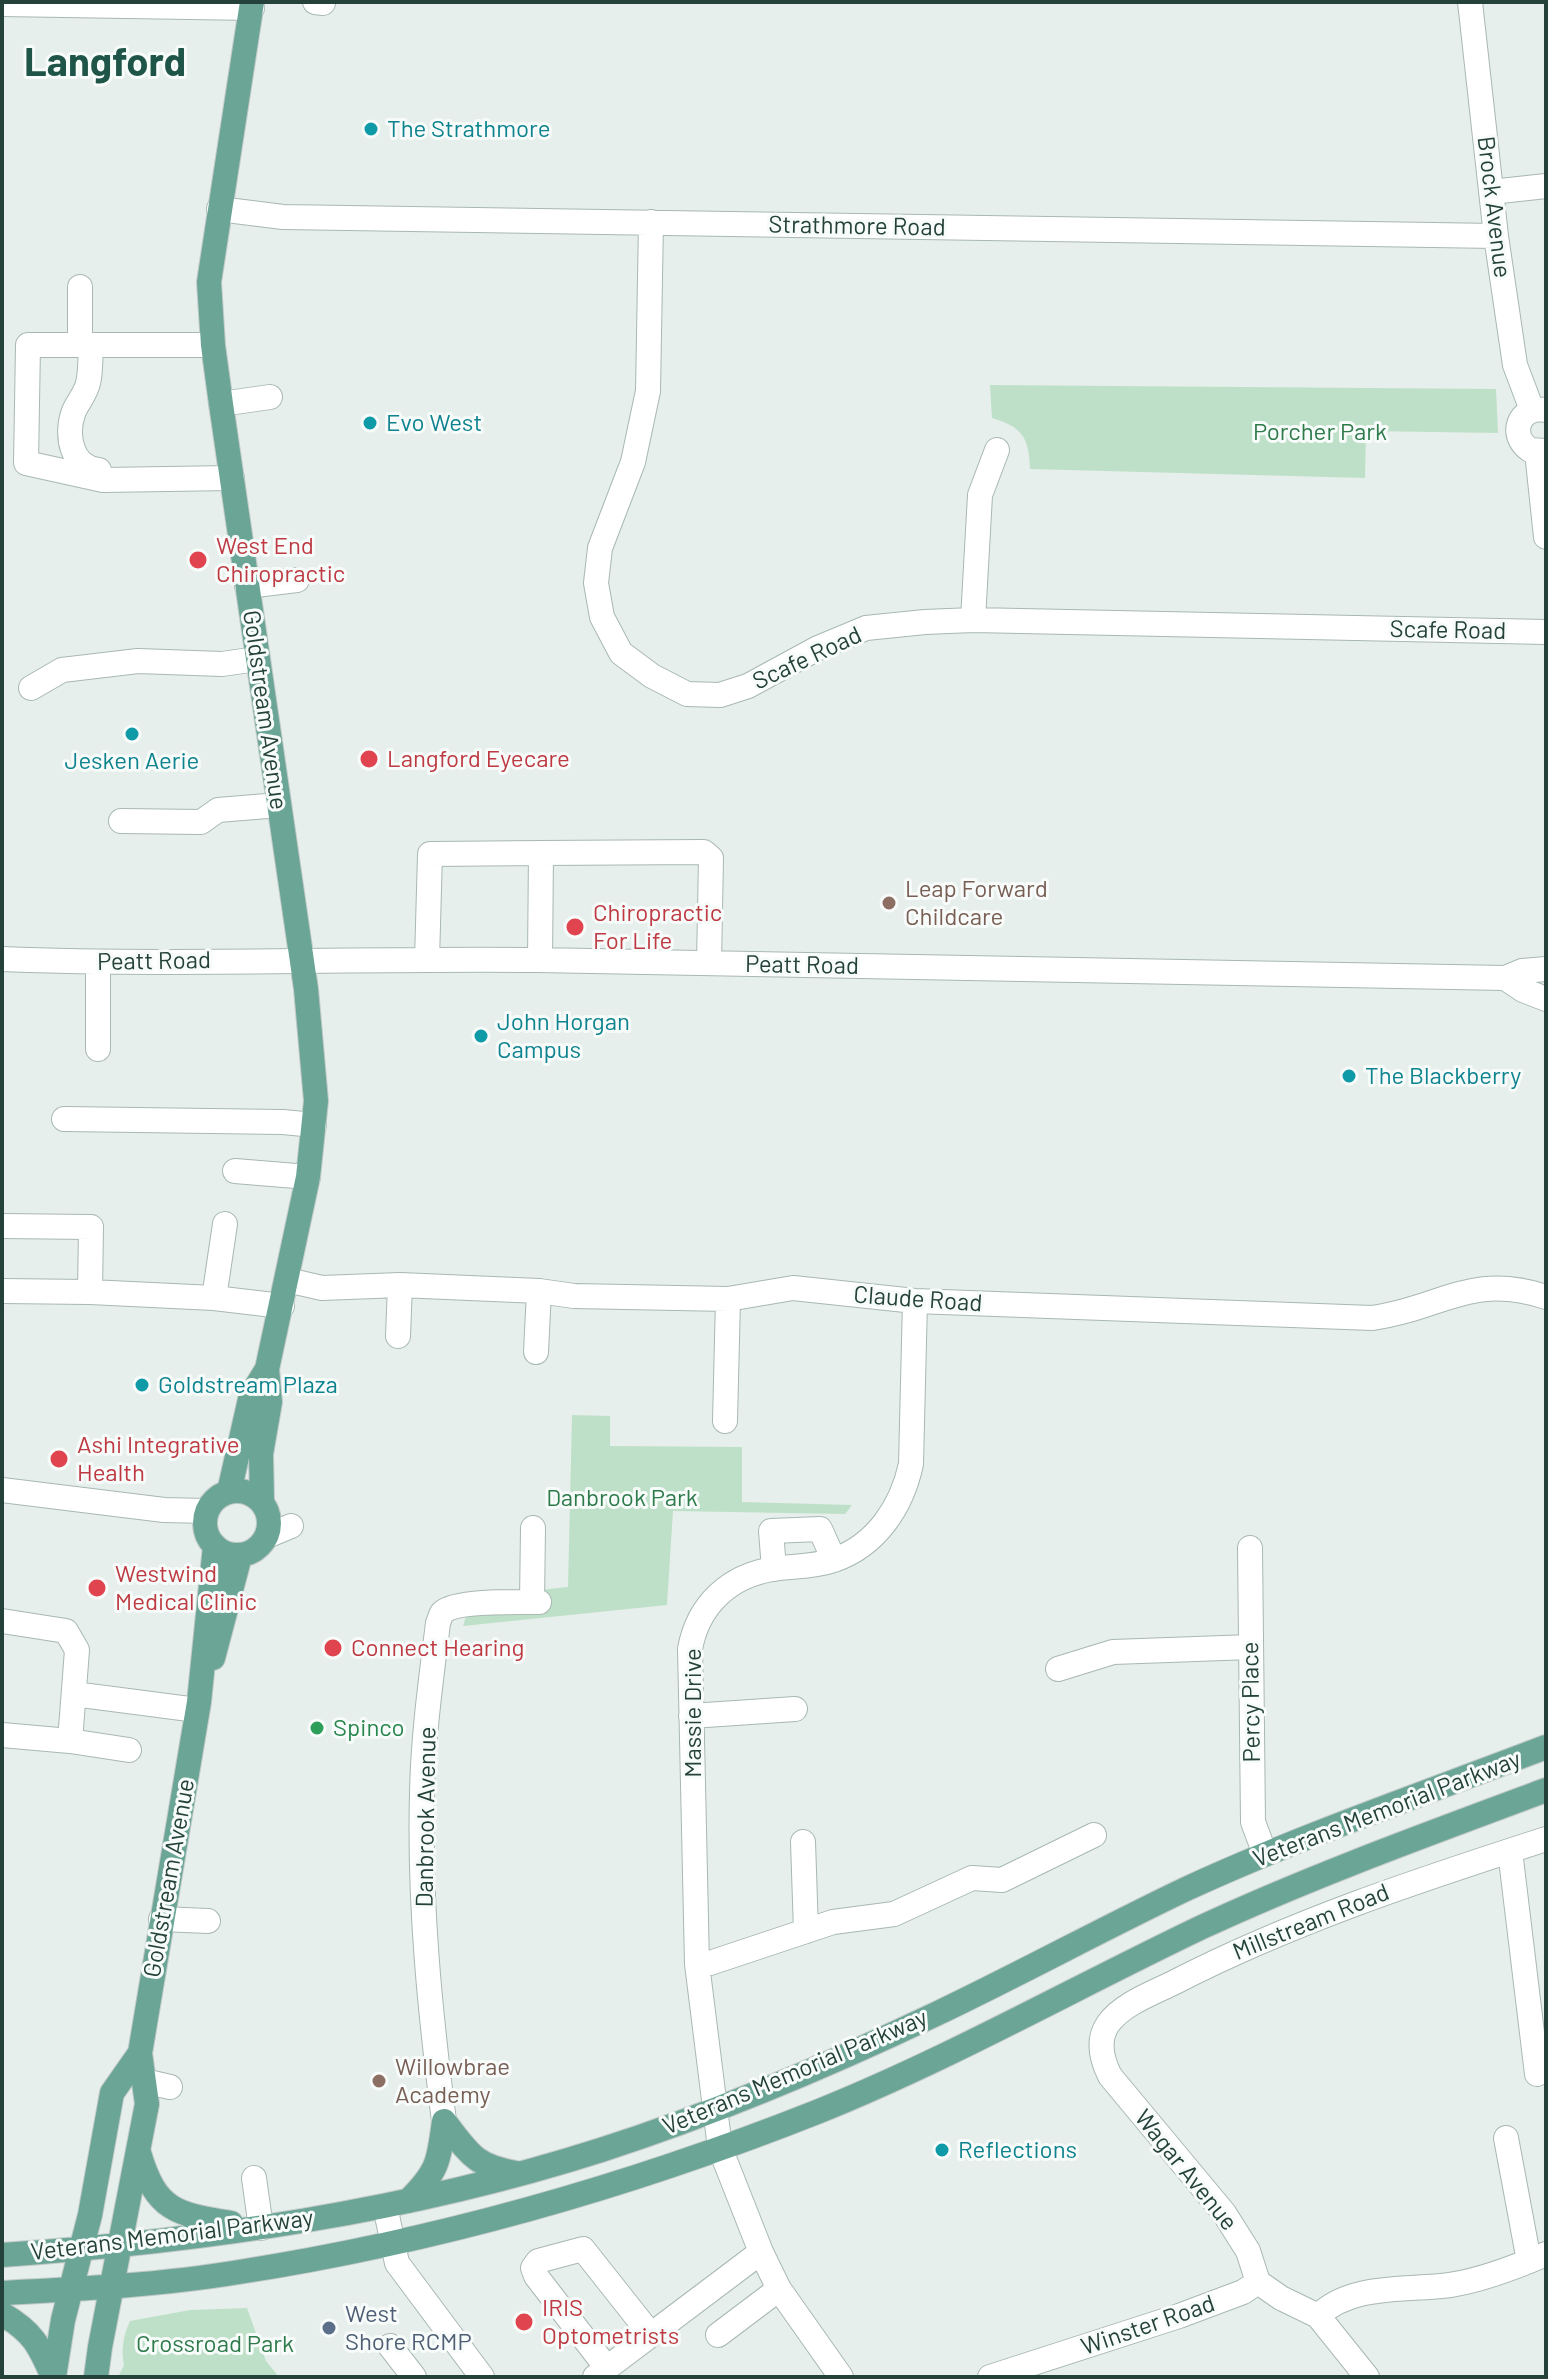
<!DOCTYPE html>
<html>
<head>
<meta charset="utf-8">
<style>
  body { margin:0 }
  #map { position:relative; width:1548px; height:2379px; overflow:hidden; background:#e6efeb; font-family:Barlow,sans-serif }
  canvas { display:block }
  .frame { position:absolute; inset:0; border:4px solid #24423a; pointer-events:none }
</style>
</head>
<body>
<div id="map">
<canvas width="1548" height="2379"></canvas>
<div class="frame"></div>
</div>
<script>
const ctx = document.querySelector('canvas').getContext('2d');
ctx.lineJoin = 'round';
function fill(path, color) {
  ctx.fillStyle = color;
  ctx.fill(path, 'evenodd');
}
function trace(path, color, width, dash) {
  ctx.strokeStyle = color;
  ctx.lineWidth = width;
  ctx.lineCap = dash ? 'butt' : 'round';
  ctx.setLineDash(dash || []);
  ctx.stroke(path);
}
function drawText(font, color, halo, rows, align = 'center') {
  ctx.font = font + ' Barlow,sans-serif';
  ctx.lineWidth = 6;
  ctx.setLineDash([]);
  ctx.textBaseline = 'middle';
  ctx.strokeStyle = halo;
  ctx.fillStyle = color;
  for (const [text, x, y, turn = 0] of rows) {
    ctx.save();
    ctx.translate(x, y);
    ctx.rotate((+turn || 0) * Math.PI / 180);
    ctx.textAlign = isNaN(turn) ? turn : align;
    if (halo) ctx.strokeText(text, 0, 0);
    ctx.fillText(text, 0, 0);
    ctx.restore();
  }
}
fill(new Path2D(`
  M990 385 1496 389 1498 433 1366 431 1365 478 1030 469C1029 437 1022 427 992 418Z
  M572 1415 610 1416V1446L742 1447V1502L852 1505 845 1514 673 1511 667 1605 463 1626 472 1597 568 1587Z
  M247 2308 266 2361 279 2377H118L124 2365C121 2350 123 2336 130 2321L190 2310Z`), '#bfe0c8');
const minor = new Path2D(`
  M315 2 323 3
  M1470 2 1496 236 1515 365 1532 410
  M2 4 252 8
  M1491 192 1546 186
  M219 209 283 217 1496 236
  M651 222 648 391 633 462 600 548 596 583 602 617 621 653 652 676 687 694 720 695 748 686 818 648 866 628 925 622 973 620 1546 632
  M80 287V345
  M91 345C90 357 91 372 88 383 86 393 78 402 74 411 65 434 71 468 99 470
  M213 345H28L26 463 103 480 232 478
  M221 404 270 397
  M1545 410C1519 406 1508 435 1530 450L1546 451
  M1537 452 1546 537
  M247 586 297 580
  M973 620 980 495 997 450
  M31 688 62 670 138 661 222 664 257 659
  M121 821 201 822 218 810 279 805
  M2 959C181 966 360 958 538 960 861 964 1183 972 1505 978L1522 971 1546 969
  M427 960 430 854 541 853
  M540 960 541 853 704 852 711 858 709 963
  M1505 978 1523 990 1546 999
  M98 1049V963
  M64 1119 283 1122 314 1125
  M235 1171 308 1177
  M2 1226 91 1227 90 1292
  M287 1280 322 1288 400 1285 539 1291 574 1296 728 1299 793 1288 915 1301 1372 1318C1440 1309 1471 1272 1546 1297
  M2 1291 90 1292 214 1298 282 1306
  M214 1298 225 1224
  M398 1336 400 1285
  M536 1352 539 1291
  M725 1421 728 1299
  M2 1490 164 1510 207 1511
  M267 1536 291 1526
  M1250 1548 1253 1822 1265 1854
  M774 1569 771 1531 820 1529 834 1560
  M532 1602 533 1528
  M2 1621 66 1631 77 1650 70 1741 2 1735
  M1058 1669 1113 1652 1251 1647
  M74 1694 197 1710
  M691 1716 795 1709
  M70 1741 129 1750
  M803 1842 806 1931
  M1510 1851 1537 2074
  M161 1919 208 1921
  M697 1964 710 1963 833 1922 894 1914 972 1878 1002 1880 1094 1835
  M144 2081 170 2087
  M444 2121C430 2012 419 1903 422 1793 423 1736 431 1680 438 1623 440 1619 440 1615 443 1612 456 1600 520 1602 539 1602
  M1506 2138 1529 2261
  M254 2178 261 2228
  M385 2206 397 2263 482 2377
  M1318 2316C1352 2283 1407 2291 1450 2285 1483 2280 1516 2267 1546 2254
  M718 2335 779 2289
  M390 2346 414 2377
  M607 2368 536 2276 533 2268 538 2261 583 2249 651 2335
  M595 2377 761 2252
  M841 2377 779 2289 761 2252 720 2148 697 1964 690 1649C698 1605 729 1576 773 1569 793 1566 814 1567 834 1560 877 1545 902 1506 911 1464L915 1301
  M990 2377 1179 2316 1243 2292 1258 2282
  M1367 2377 1318 2316 1281 2298 1258 2282 1248 2251 1224 2213 1110 2076C1102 2060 1097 2040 1108 2024 1122 2004 1153 1993 1175 1982 1294 1921 1419 1880 1546 1839`);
const major = new Path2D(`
  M252 2 209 282 213 345 221 404 306 989 316 1101 308 1177 267 1369 270 1402 261 1454 262 1500
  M205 1523a32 32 0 1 1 64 0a32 32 0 1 1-64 0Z
  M229 1492 251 1395 267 1369
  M213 1658 240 1556
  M444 2121C469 2153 474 2166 516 2173
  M139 2153C156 2211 176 2214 231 2223
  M408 2201C438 2172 439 2161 444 2121
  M2 2255C204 2241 407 2212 601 2150 716 2113 827 2066 936 2014 1020 1974 1102 1929 1186 1889 1303 1835 1426 1793 1546 1747
  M2 2293C81 2289 161 2285 239 2272 438 2241 630 2186 817 2112 949 2059 1074 1988 1202 1927 1314 1875 1431 1833 1546 1790
  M2 2314C33 2332 39 2345 53 2377
  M54 2377 63 2320 90 2215 112 2093 140 2053
  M96 2377 100 2347 147 2104 140 2053 199 1702 215 1546`);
trace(minor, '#a8b8b2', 26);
trace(major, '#c2cac8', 26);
trace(minor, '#fff', 24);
trace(major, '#6aa596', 24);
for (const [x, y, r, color] of [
  [371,129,8,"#0f9aa8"],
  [370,423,8,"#0f9aa8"],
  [198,560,10,"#e0444e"],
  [132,734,8,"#0f9aa8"],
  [369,759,10,"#e0444e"],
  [889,903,8,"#8d6e63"],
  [575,927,10,"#e0444e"],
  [481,1036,8,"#0f9aa8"],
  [1349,1076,8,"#0f9aa8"],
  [142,1385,8,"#0f9aa8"],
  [59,1459,10,"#e0444e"],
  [97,1588,10,"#e0444e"],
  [333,1648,10,"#e0444e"],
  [317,1728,8,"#2e9e5b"],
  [379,2081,8,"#8d6e63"],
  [942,2150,8,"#0f9aa8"],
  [524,2322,10,"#e0444e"],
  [329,2328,8,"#5c6f8a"]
]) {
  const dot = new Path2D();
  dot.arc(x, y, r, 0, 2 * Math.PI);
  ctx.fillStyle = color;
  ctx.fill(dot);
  trace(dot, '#f7fbf9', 3);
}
drawText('24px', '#0d838f', '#f7fbf9', [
  ["The Strathmore",387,129],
  ["Evo West",386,423],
  ["Jesken Aerie",132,761,"center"],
  ["John Horgan",497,1022],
  ["Campus",497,1050],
  ["The Blackberry",1365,1076],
  ["Goldstream Plaza",158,1385],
  ["Reflections",958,2150]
], 'left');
drawText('24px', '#24423a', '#f7fbf9', [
  ["Brock Avenue",1494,207,83],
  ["Strathmore Road",857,226,1],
  ["Scafe Road",1448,630,1],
  ["Scafe Road",807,658,-25],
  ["Goldstream Avenue",265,710,82],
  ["Peatt Road",154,961,-1],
  ["Peatt Road",802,965,1],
  ["Claude Road",918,1299,4],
  ["Percy Place",1251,1702,-91],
  ["Massie Drive",693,1713,-90],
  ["Veterans Memorial Parkway",1387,1809,-21],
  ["Danbrook Avenue",426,1817,-89],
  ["Goldstream Avenue",169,1878,-80],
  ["Millstream Road",1311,1922,-22],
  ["Veterans Memorial Parkway",795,2072,-23],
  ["Wagar Avenue",1186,2170,51],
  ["Veterans Memorial Parkway",172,2235,-7],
  ["Winster Road",1148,2325,-19]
]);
drawText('24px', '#2d7a4b', '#f7fbf9', [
  ["Porcher Park",1320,432],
  ["Danbrook Park",622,1498],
  ["Crossroad Park",215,2344]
]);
drawText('24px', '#be3a42', '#f7fbf9', [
  ["West End",216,546],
  ["Chiropractic",216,574],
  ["Langford Eyecare",387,759],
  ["Chiropractic",593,913],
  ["For Life",593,941],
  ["Ashi Integrative",77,1445],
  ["Health",77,1473],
  ["Westwind",115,1574],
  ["Medical Clinic",115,1602],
  ["Connect Hearing",351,1648],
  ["IRIS",542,2308],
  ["Optometrists",542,2336]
], 'left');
drawText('24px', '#785e54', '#f7fbf9', [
  ["Leap Forward",905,889],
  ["Childcare",905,917],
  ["Willowbrae",395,2067],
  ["Academy",395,2095]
], 'left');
drawText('24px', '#27864d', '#f7fbf9', [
  ["Spinco",333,1728]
], 'left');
drawText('24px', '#4e5e75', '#f7fbf9', [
  ["West",345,2314],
  ["Shore RCMP",345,2342]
], 'left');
drawText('bold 40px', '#1f5548', '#f7fbf9', [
  ["Langford",105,63]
]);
</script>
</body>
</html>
